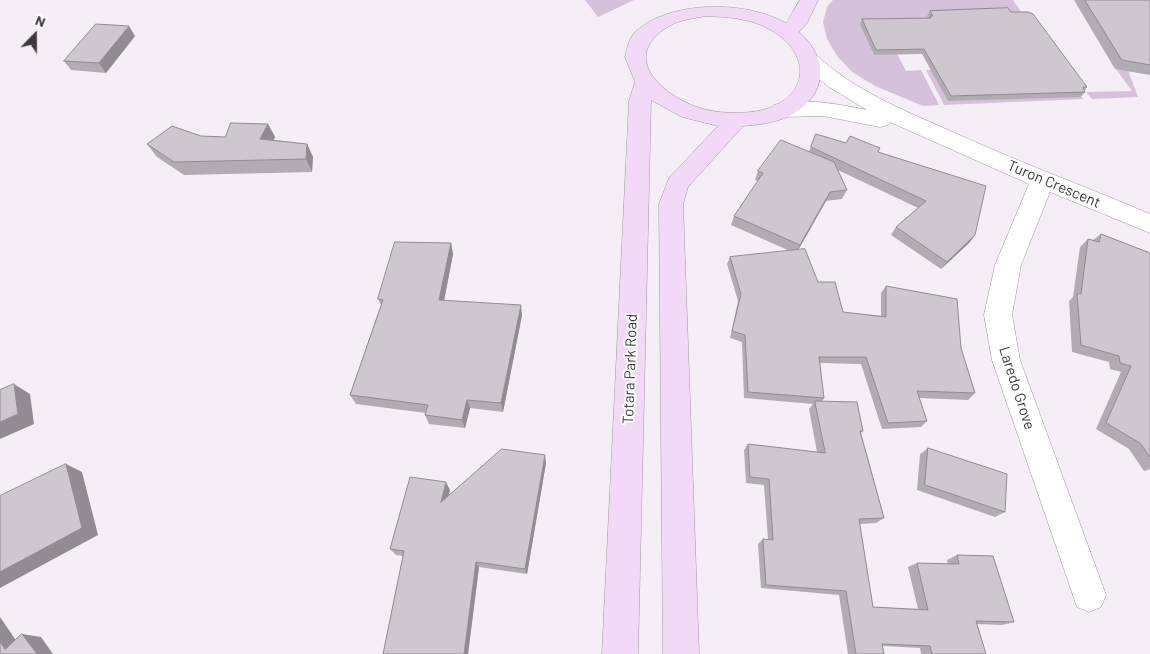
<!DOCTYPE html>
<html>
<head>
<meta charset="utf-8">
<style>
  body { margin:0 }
  #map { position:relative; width:1150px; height:654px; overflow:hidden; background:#f6eef7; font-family:Barlow,sans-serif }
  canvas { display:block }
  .north { position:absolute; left:10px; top:10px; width:50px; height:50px; -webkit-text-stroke:4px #fff; paint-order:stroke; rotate:22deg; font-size:14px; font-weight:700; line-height:20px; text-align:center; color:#3d3a3e }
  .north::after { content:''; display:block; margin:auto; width:18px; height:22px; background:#3d3a3e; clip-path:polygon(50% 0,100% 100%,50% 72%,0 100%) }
</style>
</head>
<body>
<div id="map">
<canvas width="1150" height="654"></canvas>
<div class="north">N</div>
</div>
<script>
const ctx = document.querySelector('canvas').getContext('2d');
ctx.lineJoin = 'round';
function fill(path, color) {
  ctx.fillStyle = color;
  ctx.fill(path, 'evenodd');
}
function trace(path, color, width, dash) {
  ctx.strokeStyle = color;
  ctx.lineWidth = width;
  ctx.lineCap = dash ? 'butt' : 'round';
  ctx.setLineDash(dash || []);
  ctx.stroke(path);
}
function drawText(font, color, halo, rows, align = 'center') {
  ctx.font = font + ' Barlow,sans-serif';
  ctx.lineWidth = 4;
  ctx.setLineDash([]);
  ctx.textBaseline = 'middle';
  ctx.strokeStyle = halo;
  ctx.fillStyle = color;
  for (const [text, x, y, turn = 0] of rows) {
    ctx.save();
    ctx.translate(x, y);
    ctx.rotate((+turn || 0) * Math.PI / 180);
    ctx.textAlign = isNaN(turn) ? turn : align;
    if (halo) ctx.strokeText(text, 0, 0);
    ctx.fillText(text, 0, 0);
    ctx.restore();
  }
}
fill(new Path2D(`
  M585 0H634L598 17Z
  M833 0H1013L1024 16H928L930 21 860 25 874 55 897 54 906 71 921 70 939 105 923 106 875 86 852 72 837 56 827 39 823 22 827 7Z
  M1113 65 1128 70 1138 97 1092 99 1086 92 1132 91Z
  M926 70H939L1081 97 1084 99 944 105Z`), '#d5c1d9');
const street = new Path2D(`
  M810 55 817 56C855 90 900 109 946 129 1013 160 1082 185 1150 214V233L1050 192 1021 265 1012 315 1020 360 1106 595 1101 607 1089 612 1077 607 992 360 984 315 995 265 1029 184 890 122 888 125 880 127 823 116 782 117 774 115 771 110 774 105C804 97 837 104 867 110L829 87 803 66 800 61 803 56Z`);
const secondary = new Path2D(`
  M800 0H818L807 23 799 32C832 61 826 100 785 118 771 123 758 125 743 126L688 187 683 204 699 654H663L659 204 669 178 718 126 682 117 651 100 638 654H602L629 101 635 82 625 57C627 49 629 38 635 32 669 0 746 0 786 23ZM706 16C727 17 750 18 769 29 809 50 813 94 766 109 746 115 714 114 694 106 657 91 621 55 669 26 679 20 695 18 706 16Z`);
trace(street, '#9d969e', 1);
trace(secondary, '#9d969e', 1);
fill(street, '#fff');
fill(secondary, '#f2d9f7');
fill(new Path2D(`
  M1074 0H1150V75L1115 69Z
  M930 11 1011 12 1087 87 1085 90V92L1081 97 948 101 922 54 874 55 860 25 862 19 928 18 927 16Z
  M135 36 106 73 71 70 64 61Z
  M268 124 275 137 274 140 307 144 313 157 312 172 184 175 157 157 147 144 201 136 225 137Z
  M816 134 878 153 975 235 969 243 941 269 891 235 896 227 918 208 838 170 847 190 842 199 826 201 798 250 818 282 843 312 881 316V293L886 286 961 348 975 393 968 400 919 398 927 421 921 427 882 429 861 364 820 363 824 398 822 401 863 431 861 433 884 518 876 523 860 524 873 607 918 609 908 567 917 563 948 564 947 560 957 555 1014 622 1002 625 977 624 986 654H921L920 648 883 646 884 654H848L839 595 761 588 758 544 763 539H768L764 485 746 483 744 450 748 444 817 452 809 409 813 404 744 398 742 342 730 338 738 301 727 264 730 257 790 251 731 225 734 216 758 181 755 180 758 171 809 151Z
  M1101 234 1150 253V469L1144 471 1129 449 1096 429 1121 372 1110 369 1109 362 1072 352 1069 301 1073 297 1080 247 1088 239 1093 240Z
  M451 243 453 254 444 301 522 315 503 412 470 408 465 428 429 424 425 415 426 413 356 404 350 395 381 305 378 299Z
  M928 448 1005 512 995 517 917 490 920 454Z
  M546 463 527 574 479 567 468 654H383L403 556 396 555 390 549 450 490 449 495Z`), '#b2abb3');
fill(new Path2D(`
  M129 26 135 36 106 73 99 63Z
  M268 124 275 137 267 152 260 139Z
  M307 144 313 157 312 172 306 159Z
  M830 192 826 201 796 254 800 245Z
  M975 235 969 243 941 269 947 262Z
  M451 243 453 254 442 311 439 300Z
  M521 305 522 315 503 412 501 403Z
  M14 384 30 394 34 424 0 439V422Z
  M467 400 470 408 465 428 462 420Z
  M545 455 546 463 527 574 525 569Z
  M66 464 82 472 98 535 0 588V572Z
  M446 482 450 490 445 509 441 502Z
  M476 562 479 567 468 654H464Z
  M0 617 24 652 5 649 0 642Z
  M22 634 41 637 53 654H37Z`), '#918b92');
const building = new Path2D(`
  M1085 0H1150V65L1122 60Z
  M1008 8 1011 12H1028L1033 14 1087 87H1083L1085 92 951 96 924 49 876 50 862 19 931 18 930 16H933L930 11Z
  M96 24 129 26 99 63 64 61Z
  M231 123 268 124 260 139 307 144 306 159 174 162 147 144 172 126 201 136 225 137Z
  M816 134 846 143 850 136 880 148 878 152 986 186 975 235 947 262 896 227 926 201 811 147Z
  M781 140 834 162 847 190 830 192 800 245 734 216 763 173 758 171Z
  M1101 234 1150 253V457L1140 443 1106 423 1131 366 1120 363 1119 356 1081 345 1077 293 1081 294 1088 239 1099 242Z
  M395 242 451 243 439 300 521 305 501 403 467 400 462 420 425 415 428 405 350 395 383 300 378 299Z
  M805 249 818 282H835L843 312 886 317V286L957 299 961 348 975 393 917 391 927 421 888 423 866 357H819L824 398 748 392 745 335 732 331 741 294 730 257Z
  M14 384 18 414 0 422V390Z
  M815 401 857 402 863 431H860L884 518 859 519 873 607 928 610 917 563 959 564 957 555 993 556 1014 622 976 621 986 654H932L930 646 882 644 884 654H856L846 591 766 585 763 539 773 540 769 479 750 477 748 444 825 453Z
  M928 448 1007 474 1005 512 925 485Z
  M502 449 545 455 525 569 476 562 464 654H383L404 551 390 549 410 477 446 482 441 502Z
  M66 464 82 528 0 572V496Z
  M22 634 37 654H0V642L5 649Z`);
fill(building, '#cfc7d0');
trace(building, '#918b92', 1);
drawText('15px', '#3d3a3e', '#fff', [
  ["Turon Crescent",1054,184,23],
  ["Totara Park Road",630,369,-88],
  ["Laredo Grove",1017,388,72]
]);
</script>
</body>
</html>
